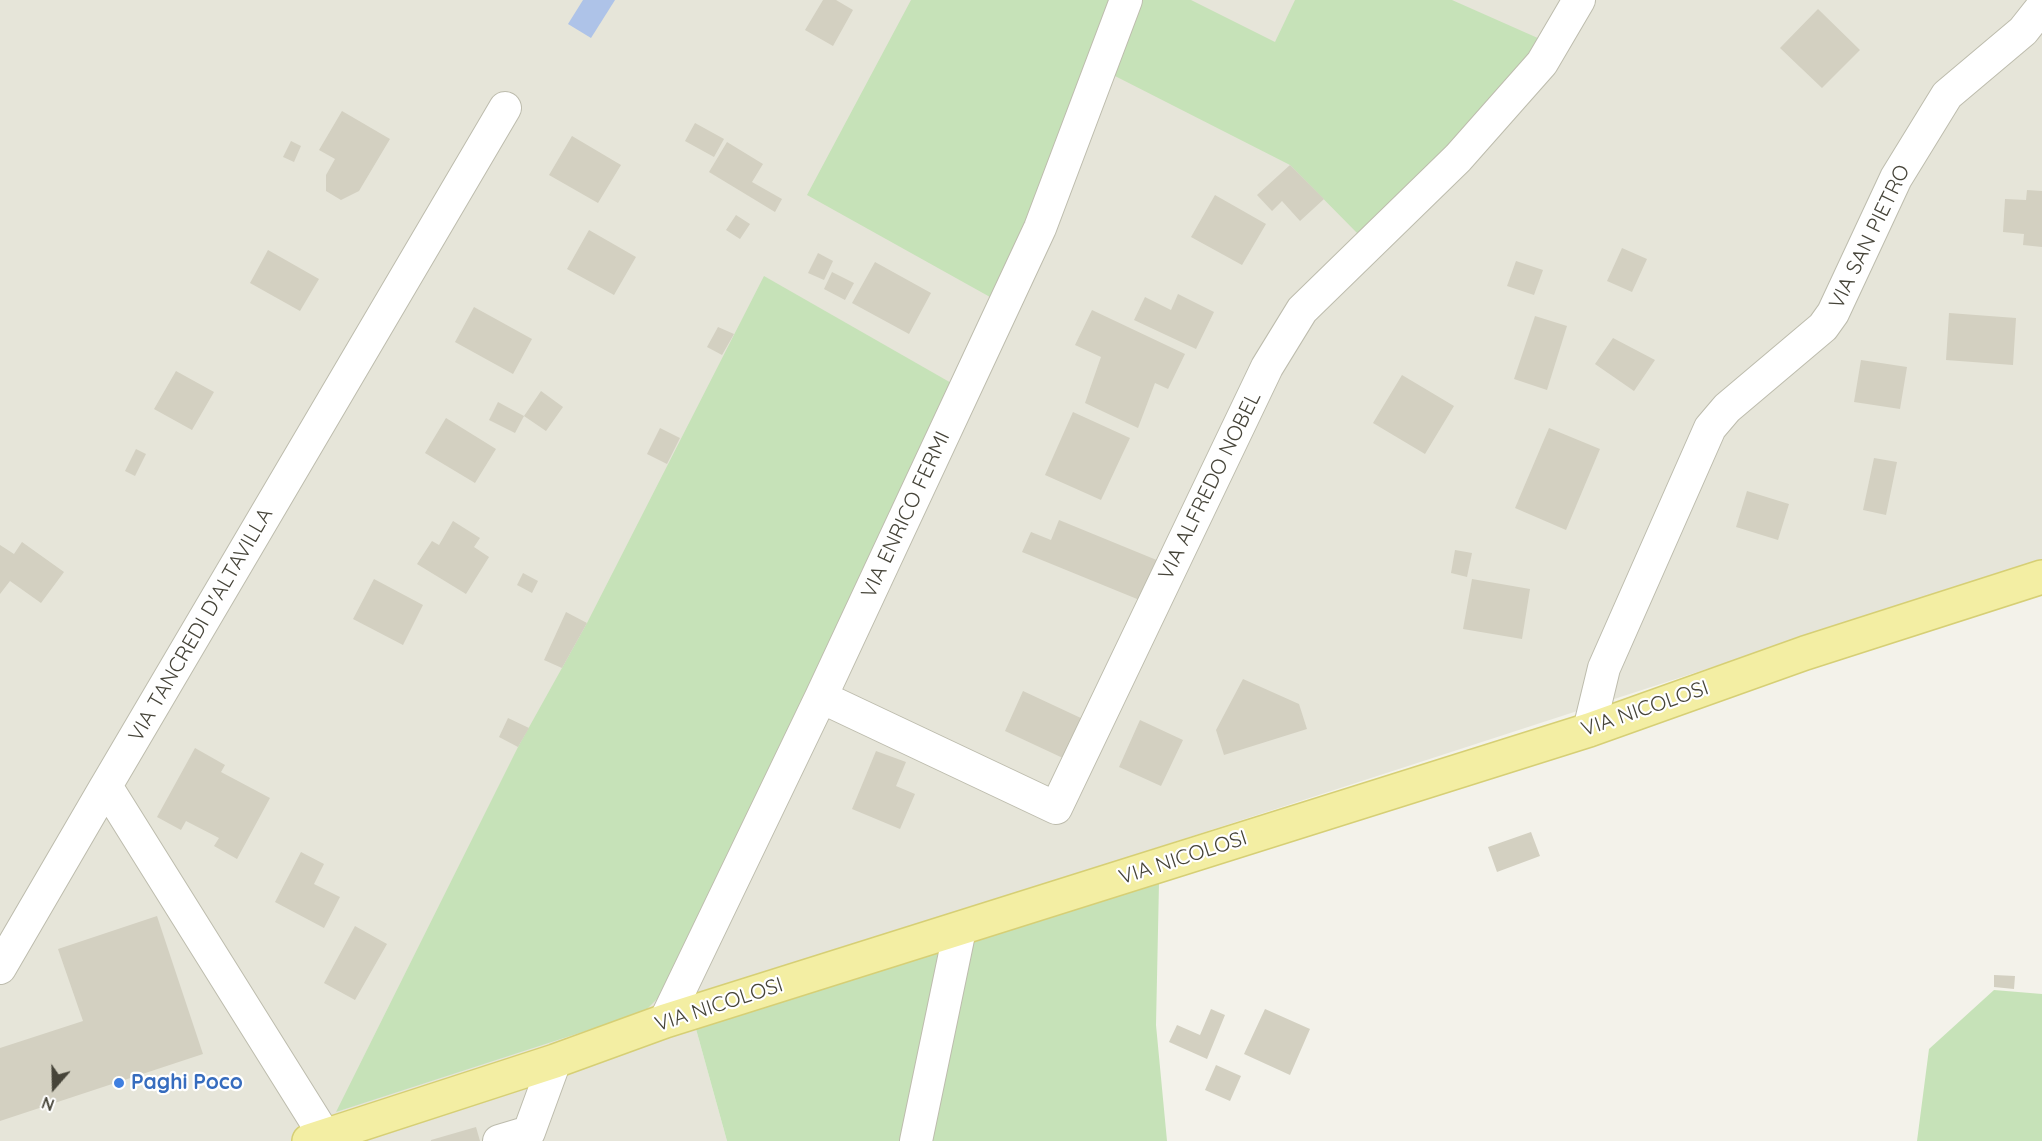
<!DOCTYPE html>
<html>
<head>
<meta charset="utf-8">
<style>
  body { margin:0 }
  #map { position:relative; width:2042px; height:1141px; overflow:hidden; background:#f3f2ea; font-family:Quicksand,sans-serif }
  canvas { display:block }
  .north { position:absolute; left:24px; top:1057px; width:60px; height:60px; -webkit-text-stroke:4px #fff; paint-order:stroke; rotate:200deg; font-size:16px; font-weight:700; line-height:24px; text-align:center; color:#464439 }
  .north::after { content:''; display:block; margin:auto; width:21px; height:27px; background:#464439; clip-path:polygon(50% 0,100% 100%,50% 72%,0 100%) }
</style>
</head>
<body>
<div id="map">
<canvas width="2042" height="1141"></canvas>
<div class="north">N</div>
</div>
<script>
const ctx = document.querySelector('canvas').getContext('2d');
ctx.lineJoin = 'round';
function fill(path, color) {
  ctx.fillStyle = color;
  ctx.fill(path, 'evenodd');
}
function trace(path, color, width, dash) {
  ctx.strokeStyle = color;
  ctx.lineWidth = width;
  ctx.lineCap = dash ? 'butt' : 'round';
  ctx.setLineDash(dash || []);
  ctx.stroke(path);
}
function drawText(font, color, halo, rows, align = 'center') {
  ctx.font = font + ' Quicksand,sans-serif';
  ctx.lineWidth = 4.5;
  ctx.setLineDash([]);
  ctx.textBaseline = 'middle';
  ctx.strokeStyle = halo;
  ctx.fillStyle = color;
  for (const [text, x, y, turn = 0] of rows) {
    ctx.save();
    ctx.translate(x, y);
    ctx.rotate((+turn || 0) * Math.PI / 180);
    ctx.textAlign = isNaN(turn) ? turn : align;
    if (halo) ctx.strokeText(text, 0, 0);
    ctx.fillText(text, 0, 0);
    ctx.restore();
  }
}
fill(new Path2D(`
  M0 0H2042V560L691 999 696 1029 727 1141H0Z`), '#e6e5d9');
fill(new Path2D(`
  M911 0H1110L1026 221 990 297 807 195Z
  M1143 0H1191L1275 42 1295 0H1452L1540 39 1521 75 1360 236 1290 165 1113 75Z
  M764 276 953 384 659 997 644 1012 336 1112 518 747 587 623Z
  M1159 883 1156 1025 1167 1141H924L964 944Z
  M946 949 902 1141H727L696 1029Z
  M1994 990 2042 994V1141H1917L1929 1049Z`), '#c6e2b8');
fill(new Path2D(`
  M583 0H615L591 38 568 24Z`), '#aec3e8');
fill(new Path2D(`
  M823 0H836L853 10 833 46 805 30Z
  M1818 9 1860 50 1822 88 1780 48Z
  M342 111 390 139 359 191 341 200 326 191V175L335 159 319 150Z
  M695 123 724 139 714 157 685 141Z
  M572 136 621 165 598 203 549 175Z
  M291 141 301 146 294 162 283 157Z
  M727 142 763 164 752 182 782 199 775 212 709 172Z
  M1290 165 1324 199 1300 221 1282 201 1272 211 1257 195Z
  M2027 190 2042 191V247L2023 245 2024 234 2003 232 2005 199 2026 200Z
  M1215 195 1266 224 1242 265 1191 237Z
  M736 215 750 224 740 239 726 230Z
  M589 230 636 257 614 295 567 269Z
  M1622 248 1647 259 1632 292 1607 281Z
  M268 250 319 279 300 311 250 283Z
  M818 253 833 261 824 280 808 273Z
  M1516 261 1543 270 1534 295 1507 286Z
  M875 262 931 293 909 334 852 303Z
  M832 272 854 283 845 300 824 289Z
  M1178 294 1214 312 1196 349 1134 320 1145 297 1171 310Z
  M474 307 532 339 513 374 455 342Z
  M1092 310 1185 354 1168 389 1155 383 1138 428 1085 403 1101 357 1075 345Z
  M1949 313 2016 318 2013 365 1946 360Z
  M1535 316 1567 326 1547 390 1514 379Z
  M718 327 734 334 722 355 707 347Z
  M1613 338 1655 360 1634 391 1595 364Z
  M1861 360 1907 367 1900 409 1854 402Z
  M176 371 214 392 192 430 154 409Z
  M1402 375 1454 406 1425 454 1373 423Z
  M541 391 563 407 546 431 524 416Z
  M498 402 524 416 515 433 489 420Z
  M1073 412 1130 438 1101 500 1045 475Z
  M446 418 496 449 475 483 425 453Z
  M660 428 680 438 667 464 647 454Z
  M1549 428 1600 449 1566 530 1515 508Z
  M136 449 146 454 135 476 125 471Z
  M1874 458 1897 462 1886 515 1863 510Z
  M1747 491 1789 504 1778 540 1736 527Z
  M1059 520 1159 561 1142 601 1022 552 1031 532 1051 540Z
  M453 521 480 538 474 547 489 557 466 594 417 564 432 541 439 545Z
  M22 542 64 572 41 603 10 581 0 594V545L14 554Z
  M1455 550 1472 553 1467 577 1451 573Z
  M523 573 538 581 532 593 517 585Z
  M374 579 423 605 403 645 353 619Z
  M1472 579 1530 589 1522 639 1463 629Z
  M566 612 587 623 562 668 544 660Z
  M1243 679 1299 704 1307 729 1224 755 1216 730Z
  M1023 691 1083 719 1065 759 1005 731Z
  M508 718 529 728 518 747 499 737Z
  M1140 720 1183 740 1161 786 1119 767Z
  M195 748 225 765 221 772 270 798 237 859 214 846 219 838 186 821 181 830 157 817Z
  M876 751 906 762 896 786 915 794 900 829 852 809Z
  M1531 832 1540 856 1497 872 1488 847Z
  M301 852 324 864 314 884 340 897 324 928 275 902Z
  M157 916 203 1054 0 1121V1048L83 1021 58 949Z
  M355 926 387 944 355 1000 324 983Z
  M1994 975 2015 976 2014 989 1994 987Z
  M1211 1009 1225 1015 1207 1059 1169 1042 1177 1025 1200 1035Z
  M1265 1009 1310 1029 1290 1075 1244 1054Z
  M1216 1065 1241 1076 1230 1101 1205 1090Z
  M476 1127 480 1141H431V1140Z`), '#d3d0c1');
const minor = new Path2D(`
  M821 697 1056 808 1267 367 1302 310 1458 158 1542 63 1579 0
  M1589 730 1604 668 1710 428 1727 408 1823 327 1833 313 1896 178 1947 95 2023 31 2042 7
  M0 968 106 786
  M665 1021 821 697 1040 228 1126 0
  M328 1141 106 786 505 108
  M499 1141 529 1132 555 1061
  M916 1141 960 929`);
const major = new Path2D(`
  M309 1141 555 1061 665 1021 1589 730 1805 653 2042 577`);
trace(minor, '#bdbcad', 34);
trace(major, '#d6cf75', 36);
trace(minor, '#fff', 32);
trace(major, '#f3eea3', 33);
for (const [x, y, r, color] of [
  [119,1083,6,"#3f7fe0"]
]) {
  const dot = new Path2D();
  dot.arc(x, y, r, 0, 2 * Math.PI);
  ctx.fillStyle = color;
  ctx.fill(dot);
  trace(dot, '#fff', 2);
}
drawText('21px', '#464439', '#fff', [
  ["VIA SAN PIETRO",1870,237,-64],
  ["VIA ALFREDO NOBEL",1210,486,-64],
  ["VIA ENRICO FERMI",906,515,-65],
  ["VIA TANCREDI D'ALTAVILLA",201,625,-60],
  ["VIA NICOLOSI",1645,709,-19],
  ["VIA NICOLOSI",1183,858,-18],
  ["VIA NICOLOSI",719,1005,-18]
]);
drawText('bold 21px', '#366cbe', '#fff', [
  ["Paghi Poco",131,1083]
], 'left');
</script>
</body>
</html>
